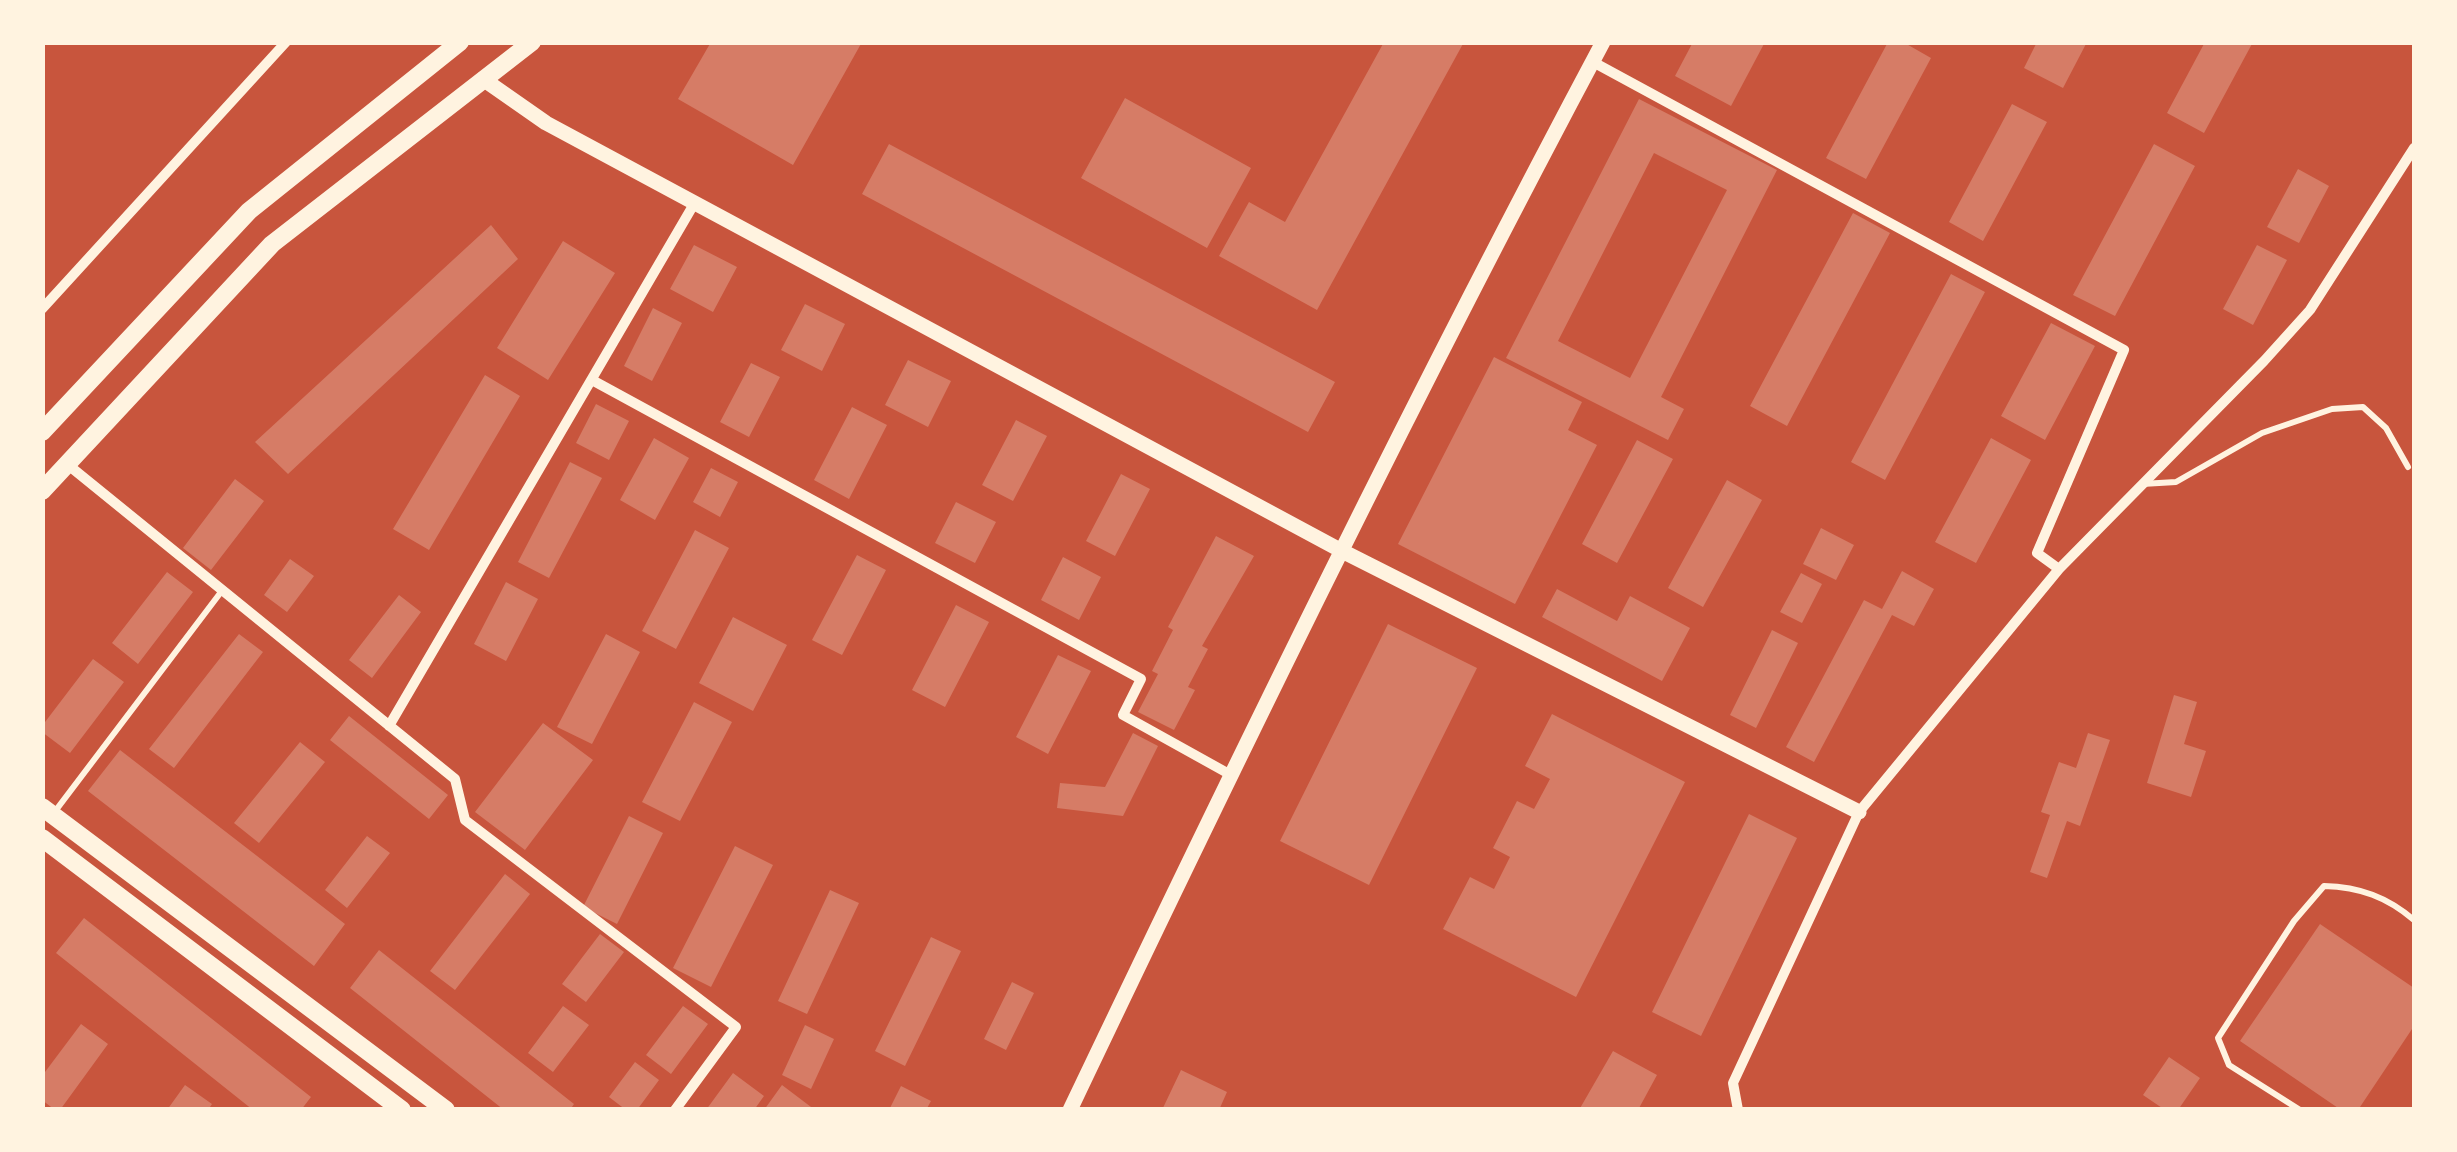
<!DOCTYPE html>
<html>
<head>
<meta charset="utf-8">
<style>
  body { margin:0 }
  #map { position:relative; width:2457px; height:1152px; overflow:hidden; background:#c8553d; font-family:Ubuntu,sans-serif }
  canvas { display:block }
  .frame { position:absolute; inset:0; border:45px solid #fff3e0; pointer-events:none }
</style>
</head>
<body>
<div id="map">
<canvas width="2457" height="1152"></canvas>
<div class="frame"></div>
</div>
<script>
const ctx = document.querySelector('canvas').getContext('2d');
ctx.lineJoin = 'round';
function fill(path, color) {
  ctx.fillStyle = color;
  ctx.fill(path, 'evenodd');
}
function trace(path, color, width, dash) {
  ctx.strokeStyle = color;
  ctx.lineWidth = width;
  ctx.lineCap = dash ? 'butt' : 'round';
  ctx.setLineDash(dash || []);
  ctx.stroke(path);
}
fill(new Path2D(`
  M711 42H862L793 165 678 99Z
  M1384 42H1464L1317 310 1219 256 1249 202 1285 222Z
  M1693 42H1765L1731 106 1675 76Z
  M1888 42H1903L1931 58 1866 179 1826 158Z
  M2037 42H2087L2063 88 2024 68Z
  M2205 42H2253L2204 133 2167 113Z
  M1125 98 1251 168 1207 248 1081 178Z
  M1639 99 1777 170 1661 397 1684 409 1668 440 1506 358ZM1654 153 1727 190 1630 378 1558 341Z
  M2012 104 2047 122 1983 241 1949 222Z
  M889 144 1335 382 1308 432 862 194Z
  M2154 144 2195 166 2115 316 2073 295Z
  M2298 169 2329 186 2299 243 2267 227Z
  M1853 213 1890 233 1787 426 1750 406Z
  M491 225 518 259 288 474 255 442Z
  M563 241 615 273 548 380 497 348Z
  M694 245 737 267 713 312 670 289Z
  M2257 245 2287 260 2253 325 2223 309Z
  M1951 274 1985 292 1885 480 1851 462Z
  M805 304 845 324 822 371 781 350Z
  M653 308 682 323 652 381 624 366Z
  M2051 323 2095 346 2045 440 2001 416Z
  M1494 357 1582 402 1568 430 1597 445 1515 604 1398 544Z
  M908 360 951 381 928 427 885 405Z
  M751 363 780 377 749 437 720 422Z
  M485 375 520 396 429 550 393 529Z
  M596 404 629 421 609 460 576 443Z
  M852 407 887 425 849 499 814 480Z
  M1016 420 1047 436 1013 501 982 485Z
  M654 438 689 458 655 520 620 500Z
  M1991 438 2031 460 1976 563 1935 542Z
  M1637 440 1673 459 1617 563 1582 544Z
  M570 462 602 478 549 578 518 562Z
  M711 468 738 482 720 517 693 502Z
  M1121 474 1150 489 1115 556 1086 541Z
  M235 479 264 501 211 570 183 548Z
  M1727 480 1762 500 1703 607 1668 588Z
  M956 502 996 522 975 563 935 543Z
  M1821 528 1854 545 1836 580 1803 564Z
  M695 530 729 548 676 649 642 631Z
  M1216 536 1254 556 1202 646 1208 649 1188 687 1195 690 1174 730 1138 712 1158 674 1152 671 1173 630 1168 627Z
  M857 555 886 570 842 655 812 640Z
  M1063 557 1101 577 1079 620 1041 600Z
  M290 559 314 576 287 612 264 595Z
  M1902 571 1934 589 1914 626 1892 615 1814 762 1786 747 1864 600 1882 609Z
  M167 572 193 592 138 664 112 643Z
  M1801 573 1822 584 1802 623 1780 612Z
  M506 582 538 599 506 661 474 644Z
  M1557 589 1617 621 1630 596 1690 628 1662 681 1542 617Z
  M399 595 421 612 372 678 349 660Z
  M956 605 989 622 945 707 912 690Z
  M733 617 787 645 753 711 699 683Z
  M1388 624 1477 668 1369 885 1280 841Z
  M1772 630 1798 643 1756 728 1730 715Z
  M239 634 263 652 174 768 149 749Z
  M606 634 640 652 592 744 557 727Z
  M1058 655 1091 671 1048 754 1016 737Z
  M93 659 124 682 70 753 42 732V726Z
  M2174 695 2197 702 2184 744 2206 751 2191 797 2147 783Z
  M694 702 732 722 680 821 642 802Z
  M1552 714 1685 782 1576 997 1443 929 1470 877 1494 889 1510 857 1493 848 1517 801 1534 809 1550 779 1525 766Z
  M349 716 448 795 429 819 330 740Z
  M543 723 593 760 525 850 475 812Z
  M1133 733 1158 746 1123 816 1057 808 1060 783 1105 787Z
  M2088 733 2110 740 2080 826 2067 821 2047 878 2030 872 2050 815 2041 812 2059 762 2076 768Z
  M300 742 325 762 259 843 234 823Z
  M120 750 345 924 314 966 88 791Z
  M1749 814 1797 838 1701 1036 1652 1012Z
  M629 816 663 833 617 924 583 907Z
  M367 836 390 853 347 908 325 890Z
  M735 846 773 865 711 987 673 968Z
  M505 874 530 894 455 990 430 971Z
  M830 890 859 903 807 1014 778 1001Z
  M84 918 311 1097 301 1110H253L56 953Z
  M2320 924 2414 988V1026L2358 1110H2341L2240 1041Z
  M600 934 624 952 586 1002 562 984Z
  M931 937 961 951 905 1066 875 1051Z
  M379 950 574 1104 570 1110H504L350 988Z
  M1012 982 1034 993 1006 1050 984 1039Z
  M563 1006 589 1025 553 1072 528 1053Z
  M683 1006 708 1024 671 1074 646 1055Z
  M81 1024 108 1044 60 1110H55L42 1100V1076Z
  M805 1025 834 1039 811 1089 782 1075Z
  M1613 1051 1657 1075 1638 1110H1579Z
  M2169 1057 2200 1078 2178 1110H2165L2143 1095Z
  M635 1062 659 1080 637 1110H626L609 1097Z
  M1181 1070 1227 1092 1219 1110H1162Z
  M733 1073 764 1096 754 1110H706Z
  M185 1085 212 1104 208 1110H167Z
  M782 1085 815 1110H764Z
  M901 1086 931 1101 926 1110H889Z`), '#d67c66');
trace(new Path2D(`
  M2142 484 2176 482 2262 433 2332 409 2363 407 2386 428 2408 467
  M53 814 221 592
  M2300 1110 2229 1065 2218 1038 2294 921 2324 886C2360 887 2387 897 2414 920`), '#fff3e0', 6);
trace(new Path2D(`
  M1593 62 2124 350 2037 553 2059 569
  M42 309 286 42
  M592 380 1141 679 1123 715 1231 775
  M67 464 455 779 465 820 736 1027 675 1110
  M389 726 694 204
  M1738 1110 1733 1083 1859 812 2059 569 2264 361 2310 310 2414 148`), '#fff3e0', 10);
trace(new Path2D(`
  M483 79 546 123 1342 551 1859 812
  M1070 1110C1241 751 1416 393 1603 42`), '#fff3e0', 15);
trace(new Path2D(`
  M42 807 446 1110
  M42 838 402 1110`), '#fff3e0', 18);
trace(new Path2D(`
  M42 432 249 211 460 42
  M42 491 272 244 532 42`), '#fff3e0', 18);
</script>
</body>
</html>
